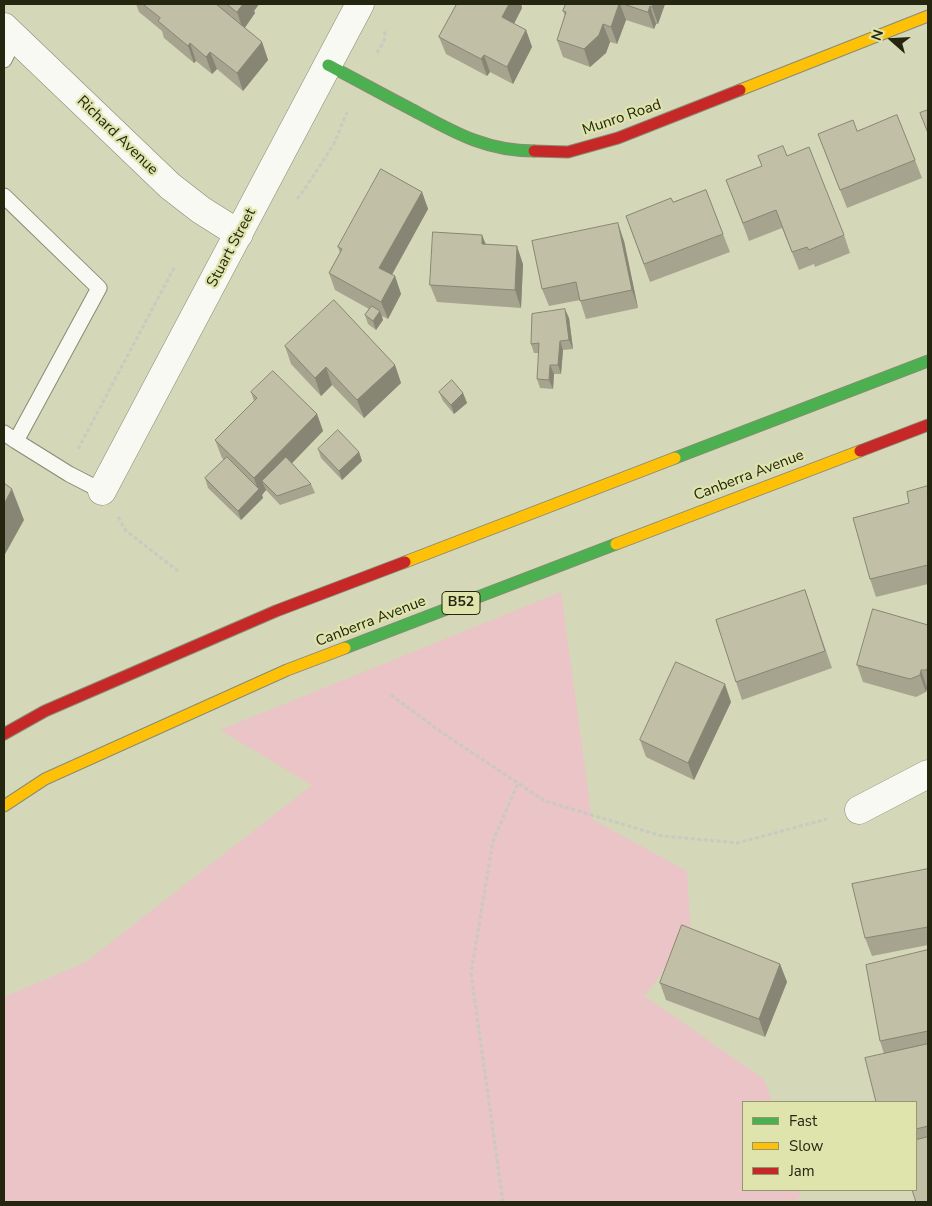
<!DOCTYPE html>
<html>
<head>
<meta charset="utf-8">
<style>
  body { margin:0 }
  #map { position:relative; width:932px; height:1206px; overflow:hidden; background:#d4d7b8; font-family:"Nunito Sans",sans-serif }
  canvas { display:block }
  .frame { position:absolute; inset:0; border:5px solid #242610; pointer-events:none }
  .legend { position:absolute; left:742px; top:1101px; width:175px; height:90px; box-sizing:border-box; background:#dee4ab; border:1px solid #94986d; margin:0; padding:6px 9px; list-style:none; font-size:15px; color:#242610 }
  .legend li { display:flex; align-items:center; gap:10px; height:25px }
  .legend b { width:25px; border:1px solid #94986d }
  .north { position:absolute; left:867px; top:15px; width:50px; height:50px; -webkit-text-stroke:4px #dee4ab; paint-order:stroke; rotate:289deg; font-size:14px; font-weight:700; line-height:20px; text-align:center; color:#242610 }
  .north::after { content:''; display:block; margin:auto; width:18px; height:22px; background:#242610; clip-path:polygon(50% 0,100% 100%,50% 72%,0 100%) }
</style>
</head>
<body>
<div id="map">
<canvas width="932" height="1206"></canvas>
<div class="frame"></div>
<ul class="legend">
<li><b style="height:6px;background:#4caf50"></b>Fast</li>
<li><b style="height:6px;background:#ffc107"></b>Slow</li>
<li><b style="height:6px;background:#c62828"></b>Jam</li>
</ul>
<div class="north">N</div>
</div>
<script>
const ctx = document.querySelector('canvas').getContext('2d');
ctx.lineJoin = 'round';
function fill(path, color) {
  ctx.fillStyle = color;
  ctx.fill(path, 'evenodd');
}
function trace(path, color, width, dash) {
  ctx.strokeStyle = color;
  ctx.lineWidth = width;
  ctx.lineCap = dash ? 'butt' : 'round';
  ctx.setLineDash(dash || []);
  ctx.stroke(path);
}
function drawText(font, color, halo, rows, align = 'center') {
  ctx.font = font + ' "Nunito Sans",sans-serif';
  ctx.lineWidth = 4.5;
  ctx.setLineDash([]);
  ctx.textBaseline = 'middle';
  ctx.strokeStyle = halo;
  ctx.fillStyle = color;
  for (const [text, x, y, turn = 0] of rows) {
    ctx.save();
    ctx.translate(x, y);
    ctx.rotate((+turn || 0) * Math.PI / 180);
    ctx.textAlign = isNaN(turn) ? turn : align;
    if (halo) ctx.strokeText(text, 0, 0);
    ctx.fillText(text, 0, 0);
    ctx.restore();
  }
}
fill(new Path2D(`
  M561 592 592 819 687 871 691 936 644 996 764 1079 772 1102H743V1190H799L801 1195 795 1202H4V997L86 962 312 785 220 730Z`), '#ebc4c7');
const lane = new Path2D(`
  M4 60 15 38
  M4 196 99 288 16 441 4 433
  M16 441 69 474 102 491`);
const street = new Path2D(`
  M4 27 170 186 201 210 239 234
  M102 491 360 4
  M859 810 928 774`);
const fast = new Path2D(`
  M328 65C355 79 382 94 409 108 452 131 484 151 534 151
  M675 458 928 361
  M345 648 616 544`);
const slow = new Path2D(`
  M740 90 928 16
  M616 544 860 451
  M405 562 675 458
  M4 806 45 779 287 670 345 648`);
const jam = new Path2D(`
  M534 151 568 152 618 138 740 90
  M860 451 928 425
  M4 734 45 711 276 611 405 562`);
trace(lane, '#888b72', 17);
trace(street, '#888b72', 29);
trace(fast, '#888b72', 13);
trace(slow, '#888b72', 13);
trace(jam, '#888b72', 13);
trace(new Path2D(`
  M377 53 384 41 385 31
  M297 199 306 187 334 144 347 112
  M78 449 174 268
  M118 517 126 531 178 571
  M391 695 441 732 545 801 662 836 737 843 827 819
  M503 1202 471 973 493 841 518 783`), '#c9cac0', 3, [4, 2.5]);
trace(lane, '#f9f9f4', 15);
trace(street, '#f9f9f4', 28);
trace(fast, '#4caf50', 11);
trace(slow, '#ffc107', 11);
trace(jam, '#c62828', 11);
fill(new Path2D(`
  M136 4H259L254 11 255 13 245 28 262 42 268 60 243 91 217 69 212 74 196 61 194 63 164 38 162 31 139 12Z
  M457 4H521L522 8 514 24 526 30 532 47 513 84 490 72 487 76 446 54 439 37Z
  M566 4H665L658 24H656L654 29 626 20 617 44 610 42 606 53 590 67 563 57 557 40 565 16 563 11Z
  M857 131 915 160 922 178 847 208 818 134Z
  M758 156H787L844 235 850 253 815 267 814 264 799 270 782 228 749 241 733 198 762 166Z
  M706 190 730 252 650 282 626 216 673 202Z
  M422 192 428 209 392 275 395 276 401 294 388 319 382 316 383 320 376 330 368 324 365 315 369 309 335 290 329 273 340 253 338 247Z
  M624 241 638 308 586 319 580 300 549 306 542 289Z
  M486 244 523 264 521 308 437 302 430 285Z
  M569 318 573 349 563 350 561 374H554L553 389 540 388 537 379 539 353H534L531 344Z
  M285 346 395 365 401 383 364 418 332 385 321 396 291 364Z
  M251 392 317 414 323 431 292 463 311 484 315 493 280 505 266 490 262 495 263 498 241 520 208 488 205 478 224 460 222 458 215 440 254 401Z
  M439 392 463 393 467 403 454 414 443 401Z
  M318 449 359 452 362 461 342 480 321 458Z
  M928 486V584L876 597 870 579Z
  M805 590 832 668 742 700 736 682Z
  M928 625V688H927L926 692 916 697 863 682 857 665Z
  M731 702 694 780 646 757 640 740Z
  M928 869V945L872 956 865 938Z
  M928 950V1202L916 1190V1102L884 1054 880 1041Z
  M780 964 787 982 765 1037 666 1000 660 983Z`), '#a6a48f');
fill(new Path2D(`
  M243 4H259L254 11 255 13 243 30 237 12Z
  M509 4H521L522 8 508 35 502 17Z
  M619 4H620L626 20 617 44 611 27Z
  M653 4H665L658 24 652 7Z
  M650 6 656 24 654 29 648 12Z
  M603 24 610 42 606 53 590 67 584 49Z
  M526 30 532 47 513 84 507 67Z
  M262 42 268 60 243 91 237 73Z
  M190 43 196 61 194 63 188 46Z
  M210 52 217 69 212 74 206 57Z
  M484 55 490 72 487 76 481 59Z
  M422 192 428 209 386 285 379 268Z
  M618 223 624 241 638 308 632 290Z
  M482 235 489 252 482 244Z
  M517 246 523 264 521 308 515 290Z
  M395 276 401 294 388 319 381 302Z
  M565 309 569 318 573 349 569 340Z
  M380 311 383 320 376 330 373 321Z
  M560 341 563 350 561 374 558 365Z
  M395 365 401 383 364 418 357 400Z
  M550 365 554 374 553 389 549 380Z
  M326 367 332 385 321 396 315 378Z
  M463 393 467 403 454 414 451 405Z
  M317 414 323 431 268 488 262 481 266 490 262 495 263 498 241 520 238 511 258 490 254 478Z
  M359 452 362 461 342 480 339 471Z
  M12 489 24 520 4 556V504Z
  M921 670 927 688 926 692 920 675Z
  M725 684 731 702 694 780 688 763Z
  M780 964 787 982 765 1037 759 1019Z`), '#878674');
const building = new Path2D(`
  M143 4H216L262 42 237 73 210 52 206 57 190 43 188 46 158 21 160 18Z
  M227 4H243L237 12Z
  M457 4H509L502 17 526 30 507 67 484 55 481 59 439 37Z
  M566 4H619L611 27 603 24 599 35 584 49 557 40 566 12 563 11Z
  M624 4H653L652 7 650 6 648 12Z
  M928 110V133L920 113Z
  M897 115 915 160 840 190 818 134 853 120 857 131Z
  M783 146 787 156 809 147 844 235 809 250 807 247 792 252 776 210 743 223 726 180 762 166 758 156Z
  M381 169 422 192 379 268 395 276 381 302 329 273 342 249 338 247Z
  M706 190 723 234 644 264 626 216 671 198 673 202Z
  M618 223 632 290 580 301 576 282 542 289 532 241Z
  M433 232 482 235V244L517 246 515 290 430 285Z
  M334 300 395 365 357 400 326 367 315 378 285 346Z
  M372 306 380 311 373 321 365 315Z
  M565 309 569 340 560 341 558 365H550L549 380 537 379 539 343 531 344 532 314Z
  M273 371 317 414 254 478 215 440 257 398 251 392Z
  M452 380 463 393 451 405 439 392Z
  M338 430 359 452 339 471 318 449Z
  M227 457 259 489 238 511 205 478Z
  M286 457 311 484 277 496 262 481Z
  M4 483 12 489 4 504Z
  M928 486V565L870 579 853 518 909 503 907 492Z
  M805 590 825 651 736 682 716 620Z
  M873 609 928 625V665L927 670H921L920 675 910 679 857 665Z
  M676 662 725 684 688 763 640 740Z
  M928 869V927L865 938 852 884Z
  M682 925 780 964 759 1019 660 983Z
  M928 950V1031L880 1041 866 965Z
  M928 1044V1126L916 1129V1102H876L865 1058Z
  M928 1137V1202H916L912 1190H916V1140Z`);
fill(building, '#c1bfa6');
trace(building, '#878674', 1);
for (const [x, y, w] of [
  [461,603,38]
]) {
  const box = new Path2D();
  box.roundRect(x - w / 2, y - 11.5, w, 23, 4);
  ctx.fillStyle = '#dee4ab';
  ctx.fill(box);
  trace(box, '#242610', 1);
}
drawText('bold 14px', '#242610', null, [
  ["B52",461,603]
]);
drawText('15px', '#242610', '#dee4ab', [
  ["Munro Road",622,118,-19],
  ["Richard Avenue",117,136,44],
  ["Stuart Street",232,248,-62],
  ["Canberra Avenue",749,476,-21],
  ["Canberra Avenue",371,622,-21]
]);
</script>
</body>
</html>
